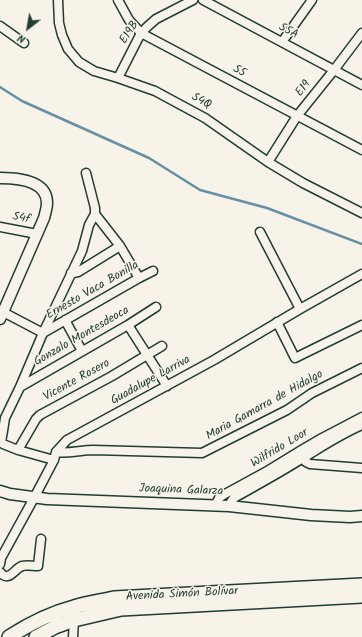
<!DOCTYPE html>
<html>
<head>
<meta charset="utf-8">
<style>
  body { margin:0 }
  #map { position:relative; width:362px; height:637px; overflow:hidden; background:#f7f3e8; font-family:Kalam,sans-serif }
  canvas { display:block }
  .north { position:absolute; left:8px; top:8px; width:40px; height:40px; -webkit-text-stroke:3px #f7f3e8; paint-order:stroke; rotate:211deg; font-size:11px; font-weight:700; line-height:16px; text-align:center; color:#1f3d34 }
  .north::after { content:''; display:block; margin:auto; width:14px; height:18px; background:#1f3d34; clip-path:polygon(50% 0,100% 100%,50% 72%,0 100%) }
</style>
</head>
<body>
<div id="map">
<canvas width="362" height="637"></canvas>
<div class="north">N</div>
</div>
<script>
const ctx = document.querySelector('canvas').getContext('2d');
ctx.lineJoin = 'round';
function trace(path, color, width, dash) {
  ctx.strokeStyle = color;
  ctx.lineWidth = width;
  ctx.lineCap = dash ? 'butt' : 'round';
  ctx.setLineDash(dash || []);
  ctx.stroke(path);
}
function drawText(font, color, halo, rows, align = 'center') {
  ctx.font = font + ' Kalam,sans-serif';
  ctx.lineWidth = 3;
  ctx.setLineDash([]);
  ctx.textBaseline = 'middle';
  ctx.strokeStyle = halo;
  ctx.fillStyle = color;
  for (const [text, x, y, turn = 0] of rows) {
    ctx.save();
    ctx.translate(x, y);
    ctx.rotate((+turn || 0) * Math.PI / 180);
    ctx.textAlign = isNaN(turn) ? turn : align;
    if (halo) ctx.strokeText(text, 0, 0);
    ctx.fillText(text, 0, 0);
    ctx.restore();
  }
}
trace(new Path2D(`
  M0 87 22 101 149 158 200 190 267 208 362 244`), '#6690a5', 2.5);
const minor = new Path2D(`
  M58 0 59 23 62 35 68 49 79 62 94 71 118 78 155 91 205 118 268 162 303 183 362 213
  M118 0 129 20 141 33 362 150
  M203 0 362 85
  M0 26 24 43
  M282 42 312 0
  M118 78 141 33 148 26 156 19 193 0
  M268 162 297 116 334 70 362 33
  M86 173 95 208V214L120 246 139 278
  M0 227 37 234
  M260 232 300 309
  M71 273H73L78 272 120 246
  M3 312 43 333
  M65 320 82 351
  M277 322 295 358 362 325
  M128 325 167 386
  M43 333 139 278 153 271
  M20 387 128 325 156 307
  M18 450 36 419 40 415 112 376 162 346
  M56 452C68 454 81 450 93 450L202 453 287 410 312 393 362 368
  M303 459 306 462 310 464 362 468
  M54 460 18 450 3 444 1 442 3 431 5 418 20 387 43 333 82 251 89 225 95 214
  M215 506 219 498 225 494 269 470 300 451 322 438 362 417
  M229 506 231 502 234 498C257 485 281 472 303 458 323 446 341 434 362 425
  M0 564 1 558 34 498 54 460 56 452 67 440 214 360 300 309 362 274
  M0 572C9 583 14 569 22 566 26 565 33 566 38 566L41 539
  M73 637 74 620`);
const tertiary = new Path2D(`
  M0 178C17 178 47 180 47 203 47 208 45 214 44 218L0 319
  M0 491 10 494 47 499 229 506 311 515 350 517 362 516`);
const trunk = new Path2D(`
  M9 637C29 624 51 613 74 607 87 603 101 601 114 598L362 585
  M36 637 55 627 74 620 121 609 362 596`);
trace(minor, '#1f3d34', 11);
trace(tertiary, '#1f3d34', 13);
trace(trunk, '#1f3d34', 16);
trace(minor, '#f7f3e8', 8);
trace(tertiary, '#f7f3e8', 10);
trace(trunk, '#f7f3e8', 13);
drawText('12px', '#1f3d34', '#f7f3e8', [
  ["S5A",288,32,28],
  ["E19B",130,33,-57],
  ["S5",239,72,28],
  ["E19",304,89,-51],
  ["S4Q",201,102,29],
  ["S4f",21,219,12],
  ["Ernesto Vaca Bonilla",93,291,-30],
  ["Gonzalo Montesdeoca",82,337,-30],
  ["Vicente Rosero",77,381,-29],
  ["Guadalupe Larriva",151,381,-29],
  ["Maria Gamarra de Hidalgo",265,406,-29],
  ["Wilfrido Loor",280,449,-31],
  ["Joaquina Galarza",181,491,2],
  ["Avenida Simón Bolívar",182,595,-3]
]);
</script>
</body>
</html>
